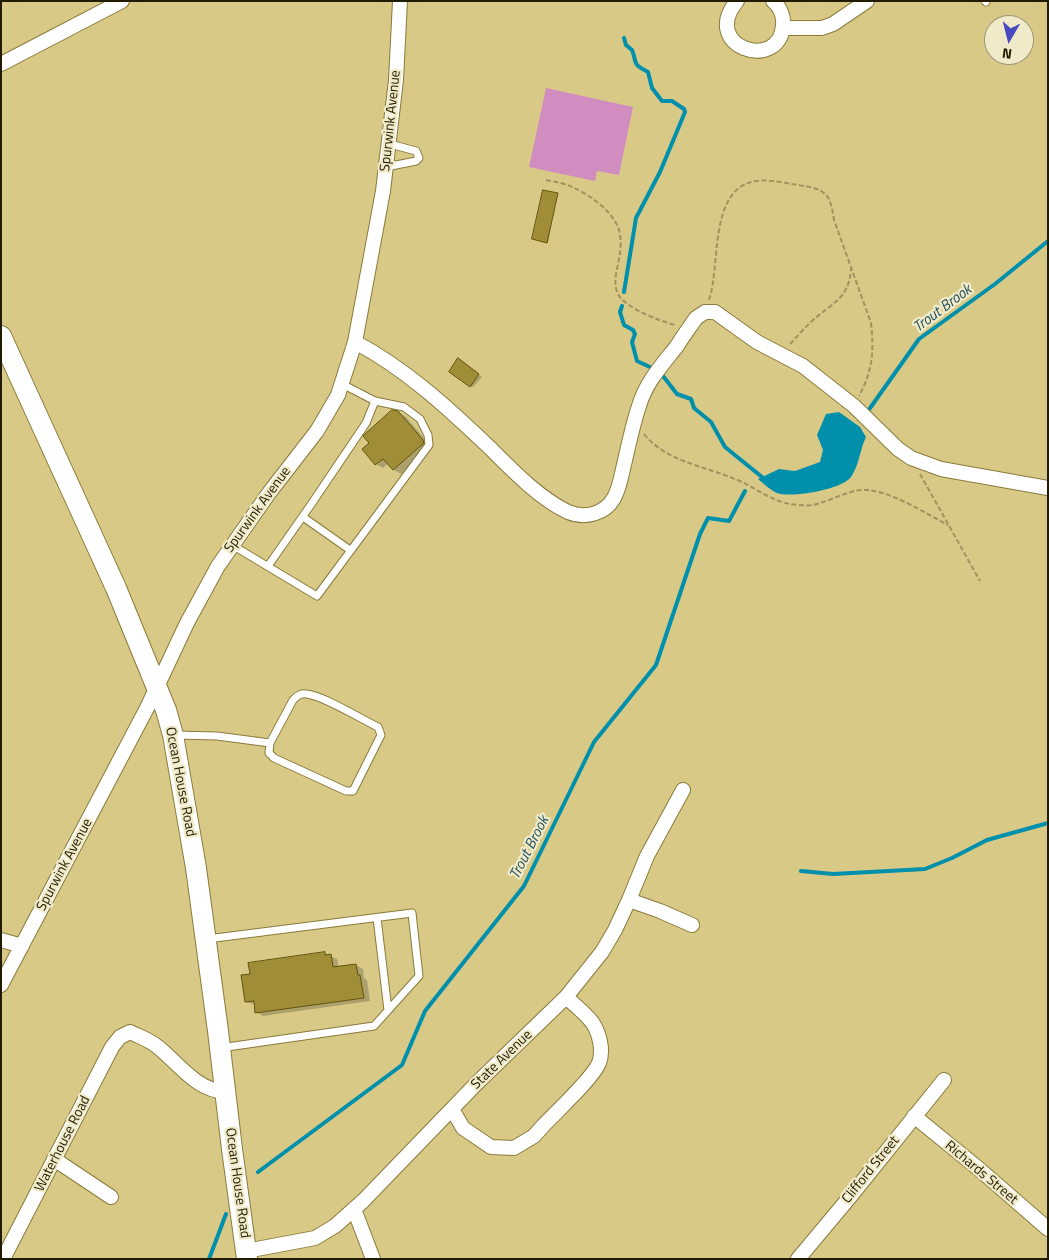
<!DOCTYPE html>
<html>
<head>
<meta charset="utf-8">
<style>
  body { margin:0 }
  #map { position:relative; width:1049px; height:1260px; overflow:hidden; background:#d8c987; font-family:"Titillium Web",sans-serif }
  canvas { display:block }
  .frame { position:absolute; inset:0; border:2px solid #211b02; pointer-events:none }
  .north { position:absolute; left:984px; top:15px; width:50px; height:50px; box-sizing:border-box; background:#f0eac9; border:1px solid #9d9779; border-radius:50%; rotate:188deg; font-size:14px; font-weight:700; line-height:20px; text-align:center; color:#211b02 }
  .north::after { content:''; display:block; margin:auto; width:18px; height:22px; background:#4a4ac0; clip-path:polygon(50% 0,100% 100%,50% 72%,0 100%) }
</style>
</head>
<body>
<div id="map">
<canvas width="1049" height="1260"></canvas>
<div class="frame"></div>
<div class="north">N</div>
</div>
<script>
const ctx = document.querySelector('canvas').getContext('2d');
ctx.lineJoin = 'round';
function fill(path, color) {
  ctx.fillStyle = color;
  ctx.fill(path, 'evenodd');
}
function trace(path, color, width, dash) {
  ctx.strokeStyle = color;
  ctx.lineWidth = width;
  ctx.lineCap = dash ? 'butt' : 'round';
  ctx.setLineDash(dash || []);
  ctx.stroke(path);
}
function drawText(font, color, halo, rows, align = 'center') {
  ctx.font = font + ' "Titillium Web",sans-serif';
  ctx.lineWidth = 4.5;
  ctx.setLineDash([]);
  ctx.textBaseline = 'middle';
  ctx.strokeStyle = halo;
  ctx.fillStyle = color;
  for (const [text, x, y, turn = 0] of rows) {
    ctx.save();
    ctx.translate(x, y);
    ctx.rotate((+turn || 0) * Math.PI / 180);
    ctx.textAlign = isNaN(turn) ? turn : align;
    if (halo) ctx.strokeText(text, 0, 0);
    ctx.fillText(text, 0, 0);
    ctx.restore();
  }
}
fill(new Path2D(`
  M546 88 633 107 619 175 597 171 595 181 529 167Z`), '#d18dbf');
fill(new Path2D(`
  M839 412 860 427 866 437C860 449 859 466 851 477 841 490 791 498 777 493 770 490 763 483 758 479L779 469 795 471 820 462 823 450 817 435 826 414Z`), '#0090ab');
fill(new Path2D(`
  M557 194 548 243 535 239Z
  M461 362 482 377 473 387 470 386Z
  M398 412 406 417 430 445V448L401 474 394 470 388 463 383 468 376 464Z
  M325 954 337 959 339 968 356 965 363 969 364 978 367 980 370 1001 263 1016 257 1012 256 1005 246 1002Z`), '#0003');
trace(new Path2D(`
  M624 292 636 218 660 172 685 112 684 109 672 101H662L652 88 648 72C631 63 638 65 632 50L626 45 624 38
  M622 306 620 312 624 325 633 330 635 334 632 342 637 361 652 368
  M663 376 677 394 691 399 694 408 711 422 725 447 762 477
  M868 411 919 339 995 284 1048 241
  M801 871 833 874 925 869 952 858 987 840 1048 823
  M258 1172 402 1065 425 1011 524 886 594 742 656 665 700 534 708 518 729 521 745 491
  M209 1259 226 1214`), '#0090ab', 4);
const building = new Path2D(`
  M543 190 558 193 547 243 532 239Z
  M458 358 479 374 470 387 449 372Z
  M392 410 398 411 423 440 424 443 393 470 383 459 375 465 362 449 369 443 363 436 366 433Z
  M325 952V955L331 954 333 967 356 964 358 975H360L364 998 255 1013 254 1001 245 1002 241 975 250 974 248 963Z`);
fill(building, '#a08d37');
trace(building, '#61530c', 1);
const service = new Path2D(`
  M985 1 986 2
  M386 167 416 161 419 158 416 151 390 144
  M303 517 350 550
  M232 545 317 596 429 445 428 435 420 419 404 407 375 401 342 384
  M268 566 310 506 366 423 375 401
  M176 735 217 736 270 743 269 753 274 758 346 791H353L381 735 378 727C361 719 324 696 307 694 301 693 298 695 293 700L270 743
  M377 918 388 1010
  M207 939 412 913 419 976 374 1026 220 1048`);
const minor = new Path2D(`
  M737 1C699 47 780 73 783 25 784 16 780 7 773 1
  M783 28H822L833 24 867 1
  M1 64 122 1
  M355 342C406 369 448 408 489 447 511 469 540 499 568 512 585 519 605 514 614 498 619 489 621 478 623 469 628 448 632 427 639 406 646 382 662 365 677 346 683 336 690 327 696 318L705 312H715L757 342 803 366 854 406 898 449 911 458 941 469 1048 488
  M629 900 660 911 692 925
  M1 940 22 946
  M1 985 147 708 187 623 218 566 269 493 317 431 338 395 355 342 383 191 396 80 400 1
  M452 1109 463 1128 491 1147 514 1148 534 1136 542 1127C555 1113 593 1078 599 1063 604 1050 599 1032 592 1022 585 1013 575 1005 566 997
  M914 1116 979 1169 1048 1229
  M54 1159 111 1197
  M354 1209 373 1259
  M246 1251 315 1238 335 1226 363 1201 477 1083 566 997 602 952 615 930 629 900 647 856 683 790
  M3 1259 112 1047 120 1037 130 1032C140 1037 150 1040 158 1047 179 1064 196 1090 225 1092
  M798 1259 849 1198 944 1080`);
const secondary = new Path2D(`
  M1 336 116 588 166 710 173 735 196 868 218 1031 232 1149 247 1259`);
trace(service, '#897b3a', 9);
trace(minor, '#897b3a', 16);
trace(secondary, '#897b3a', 22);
trace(new Path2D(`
  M546 180C555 182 564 183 572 187 590 195 613 211 619 230 621 237 621 246 620 253 618 267 612 282 618 294 625 308 660 321 675 325
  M709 300C721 266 708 188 756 181 769 179 785 183 798 185 825 189 830 192 834 220L871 323C874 351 873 370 859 396
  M790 344C797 337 804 328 812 321 832 303 849 299 851 269
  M644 434C667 463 710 467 742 482 758 490 773 501 790 504 797 505 807 506 813 505 832 501 848 489 868 490 892 492 927 514 948 525
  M920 474 980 581`), '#9f935e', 2, [5, 2.5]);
trace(service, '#fff', 7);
trace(minor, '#fff', 14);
trace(secondary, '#fff', 20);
drawText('14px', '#211b02', '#f0eac9', [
  ["Spurwink Avenue",391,121,-84],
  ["Spurwink Avenue",258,510,-54],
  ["Ocean House Road",180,782,79],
  ["Spurwink Avenue",65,865,-62],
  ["State Avenue",502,1060,-44],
  ["Waterhouse Road",63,1144,-63],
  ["Clifford Street",871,1170,-51],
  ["Richards Street",981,1173,40],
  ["Ocean House Road",237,1183,82]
]);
drawText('italic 15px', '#22525e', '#f0eac9', [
  ["Trout Brook",943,309,-37],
  ["Trout Brook",530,848,-63]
]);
</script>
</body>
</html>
